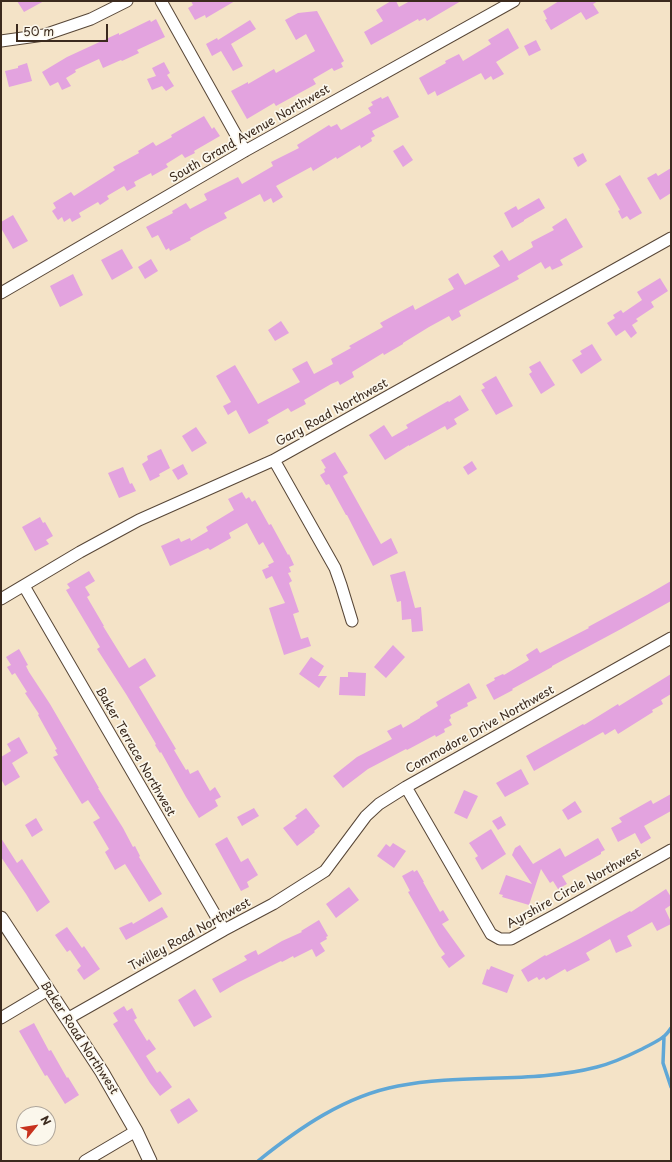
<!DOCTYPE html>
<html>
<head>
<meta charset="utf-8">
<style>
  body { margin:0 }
  #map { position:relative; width:672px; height:1162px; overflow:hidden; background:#f4e3c7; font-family:"Playpen Sans",sans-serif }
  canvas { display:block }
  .frame { position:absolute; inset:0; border:2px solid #3b2a1e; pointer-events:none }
  .north { position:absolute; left:16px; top:1106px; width:40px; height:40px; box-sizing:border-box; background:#fbf7ec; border:1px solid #aea59a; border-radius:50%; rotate:60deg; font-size:11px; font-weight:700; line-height:16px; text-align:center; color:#3b2a1e }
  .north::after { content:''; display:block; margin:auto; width:14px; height:18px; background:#c8321e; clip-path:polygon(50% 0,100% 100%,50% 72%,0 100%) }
  .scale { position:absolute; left:16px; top:24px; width:92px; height:18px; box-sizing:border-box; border:2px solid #3b2a1e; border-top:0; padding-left:5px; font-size:12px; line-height:14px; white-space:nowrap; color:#3b2a1e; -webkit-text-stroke:3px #fbf7ec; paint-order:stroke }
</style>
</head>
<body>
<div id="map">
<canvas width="672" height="1162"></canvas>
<div class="frame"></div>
<div class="north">N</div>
<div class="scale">50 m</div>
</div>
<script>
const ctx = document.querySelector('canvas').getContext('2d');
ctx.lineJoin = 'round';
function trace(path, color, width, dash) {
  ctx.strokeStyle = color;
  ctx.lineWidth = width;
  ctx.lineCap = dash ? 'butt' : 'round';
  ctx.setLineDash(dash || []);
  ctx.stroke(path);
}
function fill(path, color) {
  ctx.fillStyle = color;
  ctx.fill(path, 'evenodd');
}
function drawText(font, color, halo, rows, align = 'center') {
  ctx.font = font + ' "Playpen Sans",sans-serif';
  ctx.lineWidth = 3.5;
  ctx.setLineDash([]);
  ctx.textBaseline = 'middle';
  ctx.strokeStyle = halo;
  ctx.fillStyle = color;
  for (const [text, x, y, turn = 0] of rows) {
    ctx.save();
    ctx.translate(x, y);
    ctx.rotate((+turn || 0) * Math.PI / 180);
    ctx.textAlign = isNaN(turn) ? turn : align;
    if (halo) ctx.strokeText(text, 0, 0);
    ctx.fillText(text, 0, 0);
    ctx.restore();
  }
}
trace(new Path2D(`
  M664 1037 663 1063 671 1087
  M258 1161C299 1128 345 1096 398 1086 464 1073 532 1084 597 1067 613 1063 628 1056 642 1049 649 1045 657 1042 663 1037 666 1035 669 1031 671 1028`), '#5fa7d6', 3.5);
fill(new Path2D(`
  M17 1H44L24 12Z
  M191 1H235L206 18 205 15 195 20 188 8 193 5Z
  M391 1H396L399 7 410 1H461L427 21 425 18 419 21 418 19 371 45 364 32 383 21 376 10Z
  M559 1H598L593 4 599 13 586 20 581 12 551 30 545 20 547 19 543 11Z
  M317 11 344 61 341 63 343 67 334 71 332 68 313 79 316 84 276 106 274 103 247 119 231 91 248 82V84L274 69 276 73 315 51 306 34 296 40 285 20 298 13Z
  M156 19 165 37 137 50 139 53 122 61 121 60 103 68 99 59 75 70 76 72 66 78 71 86 62 90 58 82 50 86 42 72 67 57 119 33V35L150 20 151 22Z
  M250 20 256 29 231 44 243 66 233 71 221 51 212 56 206 44 217 38 218 40Z
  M508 28 519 48 496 62 504 74 493 80 491 76 485 80 481 73 437 96 435 91 428 95 419 78 446 63 445 61 459 54 463 61 491 44 488 40Z
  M536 40 541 50 529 56 524 46Z
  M164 62 170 73 167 75 174 86 166 91 162 86 152 90 147 79 156 76 152 68Z
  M27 63 32 81 9 87 5 71 18 68V66Z
  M388 96 399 117 372 131 375 136 371 138 372 141 361 148 360 145 337 159 336 157 313 171 311 167 276 186 283 197 273 203 271 198 264 202 260 194 224 213 227 218 204 230 190 238 191 240 170 251 169 248 166 250 158 235 152 238 146 227 173 213 172 211 186 203 190 209 207 200 204 194 238 177 242 184 273 166 271 162 299 148 297 145 329 125 331 127 337 124 341 130 371 113 368 108 373 105 371 102 381 97 382 99Z
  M204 116 212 129 214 127 220 136 194 151 195 153 185 158 182 154 166 164 168 167 152 176 151 173 134 182 136 186 127 191 124 186 107 196 109 199 100 205 98 202 79 213 81 217 72 222 70 218 64 222 62 217 58 220 52 211 56 208 53 203 71 192 74 196 115 170 113 167 139 153 138 151 153 142 156 146 172 137 171 135Z
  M403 145 413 160 403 167 393 151Z
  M583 153 587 161 578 167 573 158Z
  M671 168V193L660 200 647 178 656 173 658 176Z
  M620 175 642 213 630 220 627 216 622 219 618 211 620 210 605 184Z
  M539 198 545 208 524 220V221L512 228 504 213 516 206 518 210Z
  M13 215 28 241 13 249 1 228V222Z
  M566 218 583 247 560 260 563 265 552 270 550 266 545 269 541 262 517 276 519 279 459 311 461 316 452 321 449 316 429 327 403 343V344L384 355 383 353 352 372 354 377 340 385 338 381 331 384 304 400 306 404 291 412 288 408 267 420 269 423 249 434 236 410 228 415 223 406 231 402 216 376 235 365 258 404 300 382 292 369 307 361 314 374 333 364 331 359 351 348 349 346 383 327 380 323 413 305 415 310 454 289 448 279 458 273 465 285 500 266 493 256 502 250 509 261 533 247 531 242 554 230 552 227Z
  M122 249 133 268 112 280 101 260Z
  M151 259 158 271 145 279 138 267Z
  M73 274 83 295 60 307 50 286Z
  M660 278 668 291 651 302 654 307 636 319 638 321 632 325 637 333 631 338 625 330 616 336 607 323 615 318 613 315 621 310 623 313 642 300 637 292Z
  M281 321 289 333 275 341 268 330Z
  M592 344 602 360 581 374 572 360 582 354 580 351Z
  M540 361 555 385 541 394 529 374 532 372 529 367Z
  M496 376 513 406 496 415 481 390 485 388 482 384Z
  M460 395 469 410 454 419 457 424 447 430 445 426 409 446V445L385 460 369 435 384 425 392 437 408 428 406 425 448 401 449 402Z
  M196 427 207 443 192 452 182 436Z
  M161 449 170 468 159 474 160 476 150 481 142 464 148 460 147 456Z
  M335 452 348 473 343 476 381 544 391 538 398 553 373 566 347 515H346L329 484 326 485 320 475 325 472 324 469 326 468 321 460Z
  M472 461 477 469 468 475 463 467Z
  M183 464 188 474 178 480 172 470Z
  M123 467 130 484 132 483 136 491 119 498 108 473Z
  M242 492 246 499 249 497 252 502 255 500 269 525 271 524 288 555 289 554 294 565 289 567 291 572 288 573 292 581 289 583 299 612 293 614 301 639 308 637 311 646 284 655 269 608 285 603 272 576 266 579 262 570 269 567 268 565 274 562 263 542 259 545 247 523 229 533 231 538 210 550 208 548 170 566 161 546 179 538 181 542 190 538 191 541 208 531 206 527 234 510 228 499Z
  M40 517 43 523 45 522 53 536 46 540 49 544 35 551 22 527Z
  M89 571 95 581 85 587 90 595 87 597 104 626H103L129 668 145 658 156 676 139 687 176 749 174 750 186 770 188 769 190 774 198 770 210 791 215 787 221 797 215 800 218 806 199 818 186 797 161 752 160 753 155 745 156 744 126 694 97 649 100 647 66 590 70 588 67 584Z
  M405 571 415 608 421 607 423 631 412 632 411 619 402 620 401 601 397 602 390 575Z
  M671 581V601L621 629 552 666V667L512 689 513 690 494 700 486 685 495 680 494 678 503 674 504 675 529 660 526 655 537 648 540 653 589 628 588 627 647 595Z
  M393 645 405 657 386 678 374 667Z
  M19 649 28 665 26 666 29 672 50 704 99 788H98L123 828 133 847 135 846 140 856 139 857 162 894 149 902 125 864 115 870 105 852 109 849 93 822 100 818 88 800 82 804 53 757 58 755 55 750 57 749 38 715 39 714 25 693 27 692 15 673 12 675 7 667 11 665 6 657Z
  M311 657 324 666 318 676H327L319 688 299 674Z
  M348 672 366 673 365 696 339 695 340 677H348Z
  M671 674V694L661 700 663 704 652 710 653 712 618 734 615 729 605 735 603 732 534 771 526 756 583 724 584 725 618 704 619 706Z
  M469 683 477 698 467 703 468 706 450 715 451 718 449 720 452 725 444 729 445 732 436 737 435 735 407 750 406 749 368 769 343 788 333 776 357 757 392 739 387 731 401 724 403 728 420 718V717L438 706 436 702Z
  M19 737 28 753 12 763 20 777 5 786 1 779V757L11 751 7 744Z
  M521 769 529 784 505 797 496 783Z
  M464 790 478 796 467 819 454 813Z
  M671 794V811L644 826 651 838 641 844 635 833 618 842 611 828 622 822 619 818 651 800 653 804Z
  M575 801 582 812 568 820 562 810Z
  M254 808 259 816 242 826 237 817Z
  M306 808 320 826 314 831 315 832 297 846 283 828 297 818 295 816Z
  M501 816 506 825 498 830 492 821Z
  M36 818 43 830 32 837 25 825Z
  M491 829 506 854 482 870 475 858 478 856 469 843Z
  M227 837 241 862 248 858 258 875 247 882 249 887 241 891 215 844Z
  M1 838 17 863 22 859 50 902 37 912 26 894 1 857Z
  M598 838 605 850 601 852V854L562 876 567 884 558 889 553 881 550 883 541 869 529 905 502 897 503 895 499 894 506 875 532 884 512 855 515 848 520 845 533 864 560 848 565 857Z
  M393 843 406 851 394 868 377 856 386 844 390 847Z
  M413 870 414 872 417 870 424 882H423L440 912 443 910 449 920 442 924 465 956 449 968 441 957 445 954 439 946 408 892 410 891 402 876Z
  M349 887 359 900 336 918 326 904Z
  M666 889 671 897V905L665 909 671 922V924L657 931 652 922 627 936 632 946 616 953 610 939 586 953 590 960 567 972 565 969 546 980 544 977 539 980 537 977 528 982 521 970 545 955 546 956 579 939 630 911 631 912Z
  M162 907 168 917 126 940 119 928 132 922 133 924Z
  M319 920 328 936 326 937 327 939 320 943 325 951 316 957 312 949 294 958 293 956 282 962 281 961 237 983 220 993 212 979 247 960 244 956 256 950 258 955 282 941 302 932 301 931Z
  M67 927 82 948 84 946 100 969 84 980 77 970 81 966 70 950 67 952 55 935Z
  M491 966 514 975 507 993 482 984 487 969 489 970Z
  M195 989 212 1017 194 1027 178 1000Z
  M124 1006 127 1011 132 1008 137 1018 134 1020 147 1041 149 1039 156 1049 146 1056 157 1073 160 1071 172 1087 160 1096 150 1083 113 1024 118 1021 113 1013Z
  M34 1023 49 1051 51 1050 67 1078 68 1077 79 1095 65 1104 47 1075 45 1076 19 1031Z
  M189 1098 198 1111 178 1124 170 1110Z`), '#e3a3df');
const minor = new Path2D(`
  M161 1 245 151
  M1 41 44 35 91 19 127 1
  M1 293 245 151 514 1
  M274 460 335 568 341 585 352 621
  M24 586 224 930
  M1 599 80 552 139 520 274 460 671 238
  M406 787 491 934 500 939H511L559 913 671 850
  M1 1018 48 990
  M67 1019 224 930 273 904 325 871 366 816 379 804 406 787 671 638
  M85 1161 136 1131`);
const tertiary = new Path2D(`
  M1 918 102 1072 136 1131 150 1161`);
trace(minor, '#574637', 13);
trace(tertiary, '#574637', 15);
trace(minor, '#fff', 11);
trace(tertiary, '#fff', 13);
drawText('12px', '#3b2a1e', '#fbf7ec', [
  ["South Grand Avenue Northwest",250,134,-30],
  ["Gary Road Northwest",332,413,-29],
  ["Commodore Drive Northwest",480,730,-29],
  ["Baker Terrace Northwest",135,752,60],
  ["Ayrshire Circle Northwest",574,889,-29],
  ["Twilley Road Northwest",190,935,-29],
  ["Baker Road Northwest",79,1038,57]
]);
</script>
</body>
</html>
